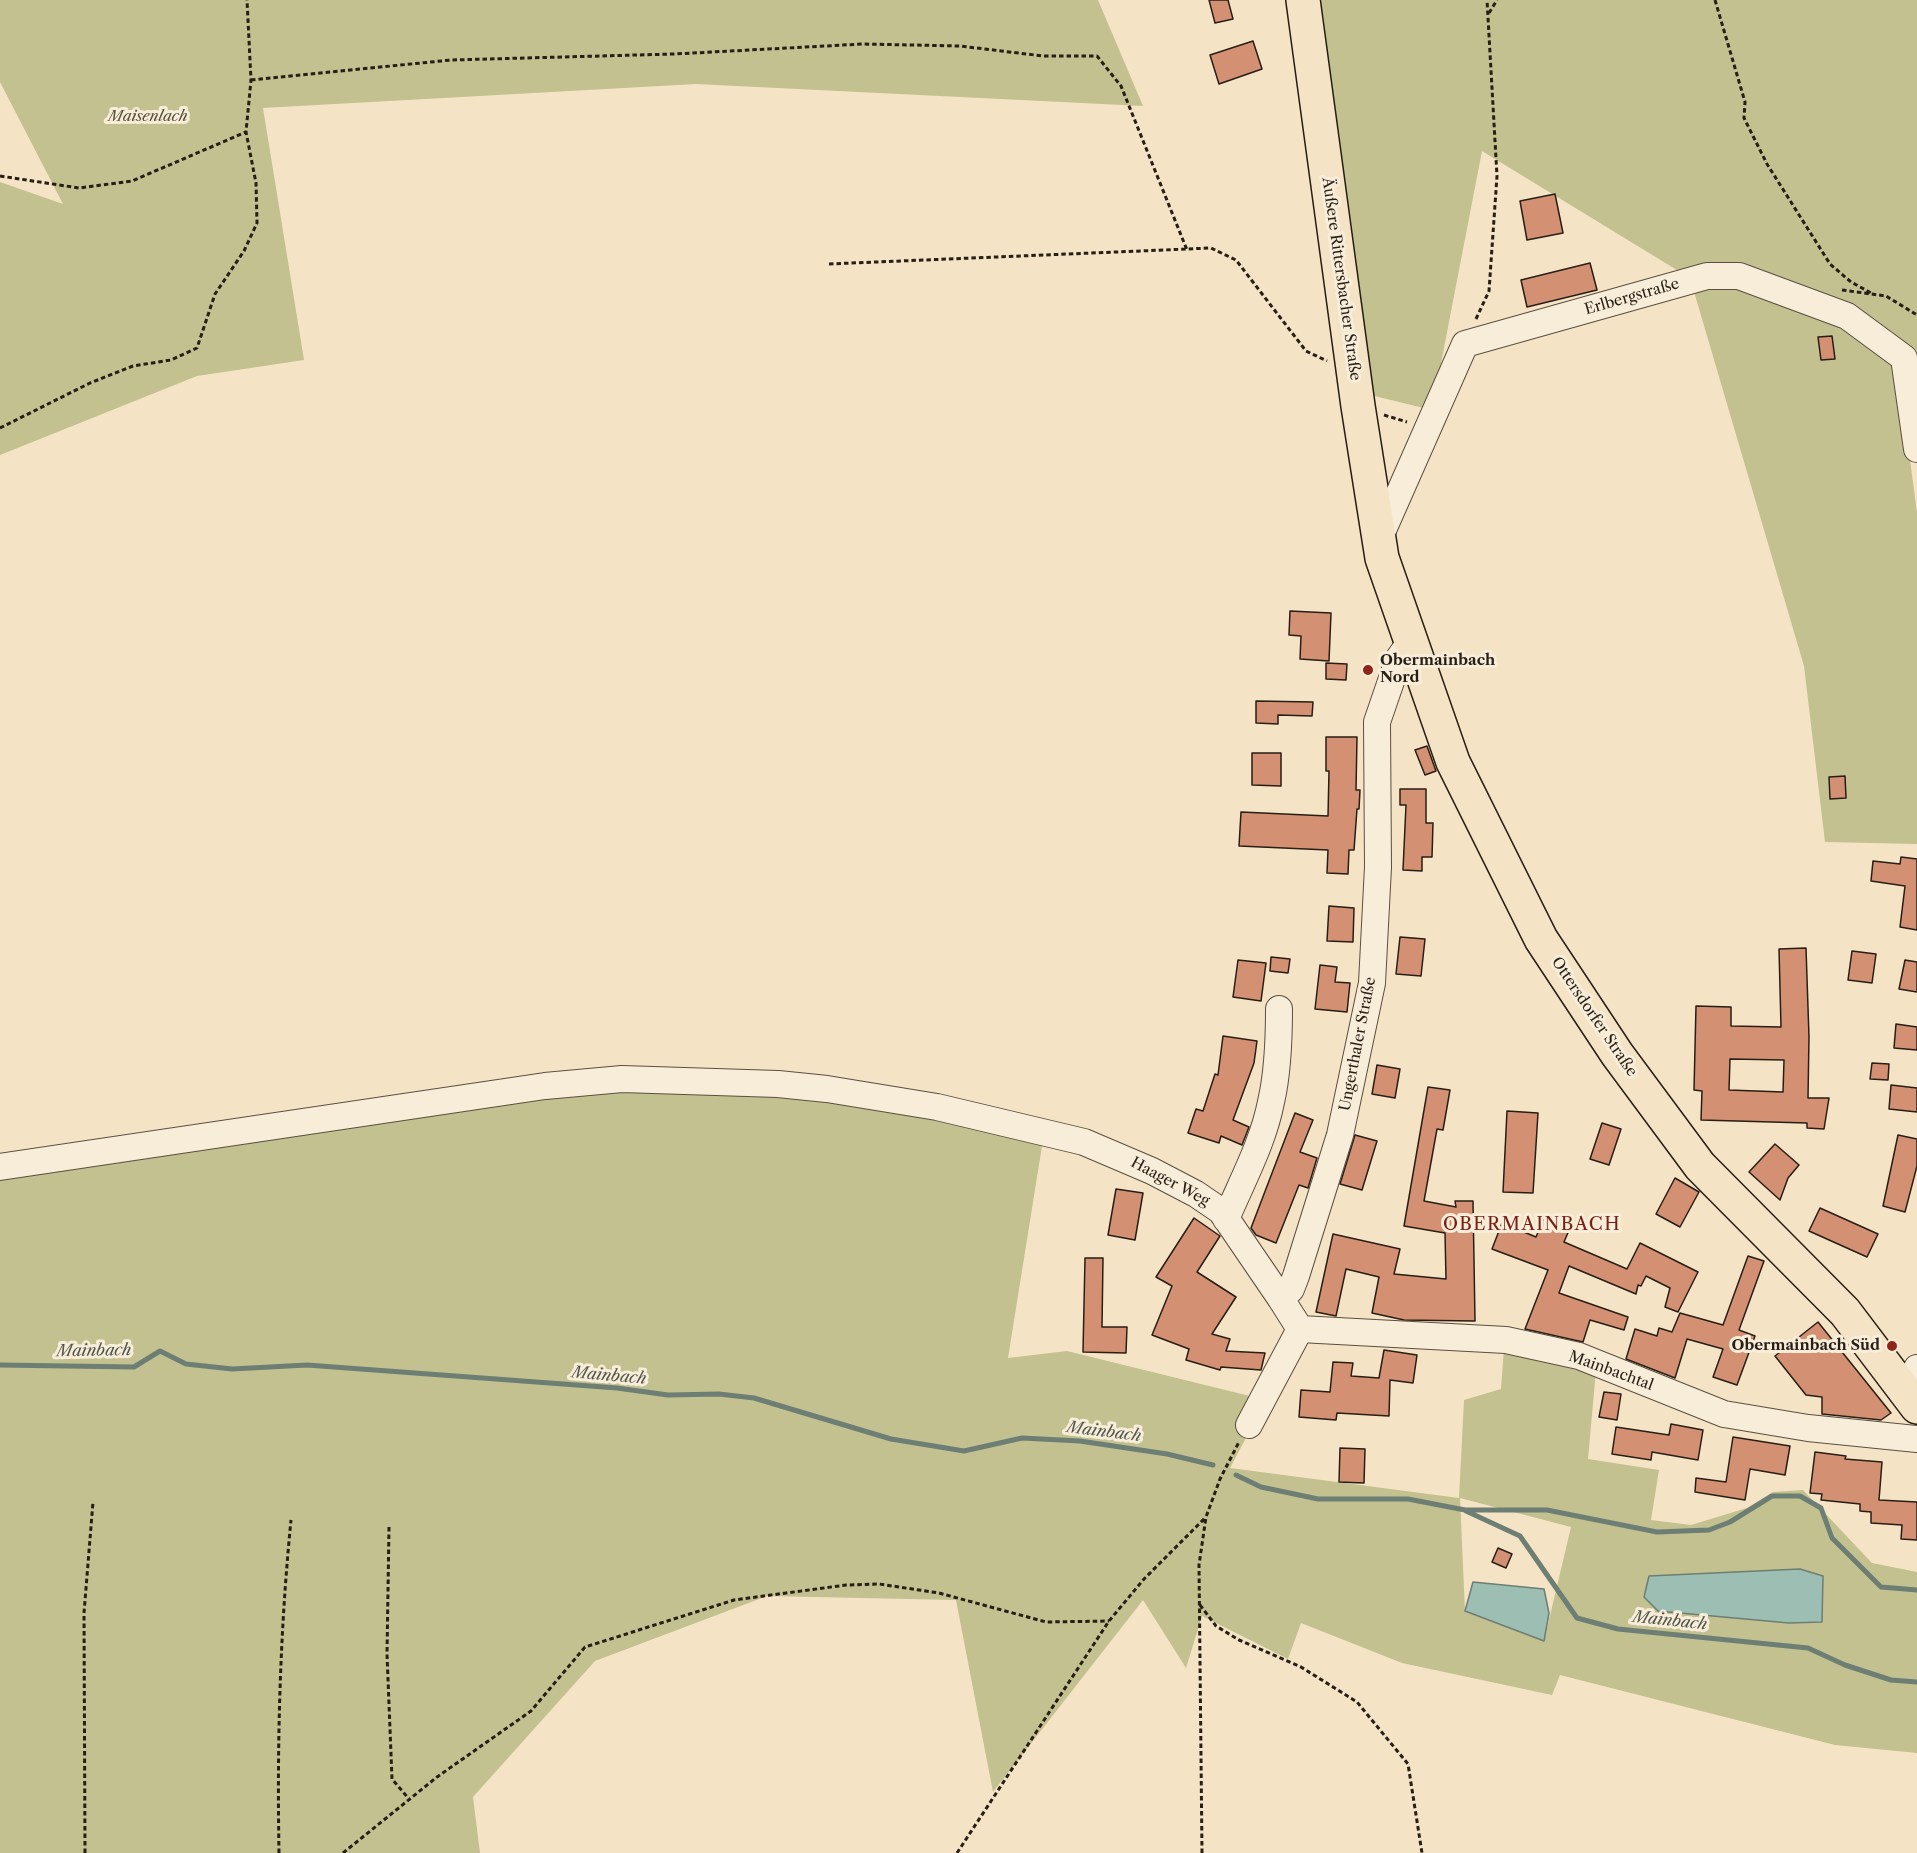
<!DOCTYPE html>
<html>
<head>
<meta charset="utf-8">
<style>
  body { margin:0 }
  canvas { display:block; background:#f4e3c4 }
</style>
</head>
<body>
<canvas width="1917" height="1853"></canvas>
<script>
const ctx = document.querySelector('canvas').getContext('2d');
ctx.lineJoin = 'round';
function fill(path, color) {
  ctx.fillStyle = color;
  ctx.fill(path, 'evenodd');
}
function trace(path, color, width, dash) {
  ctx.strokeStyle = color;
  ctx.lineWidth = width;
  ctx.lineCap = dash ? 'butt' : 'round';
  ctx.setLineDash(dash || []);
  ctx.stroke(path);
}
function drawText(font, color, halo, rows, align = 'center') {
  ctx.font = font + ' "Libre Caslon Text",serif';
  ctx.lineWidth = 6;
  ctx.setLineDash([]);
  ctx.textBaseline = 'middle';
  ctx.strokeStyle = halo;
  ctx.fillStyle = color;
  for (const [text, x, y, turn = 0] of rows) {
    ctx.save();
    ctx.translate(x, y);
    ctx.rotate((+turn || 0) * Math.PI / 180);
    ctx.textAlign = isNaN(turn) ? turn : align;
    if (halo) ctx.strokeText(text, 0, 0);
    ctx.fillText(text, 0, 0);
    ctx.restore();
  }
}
fill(new Path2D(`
  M0 0H1098L1143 106 696 84 263 108 304 360 197 376 0 455V182L63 204 0 82Z
  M1313 0H1917V358L1895 346 1917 513V844L1825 842 1804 666 1690 278 1482 151 1432 410 1366 394Z
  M596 1080 845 1091 1042 1146 1008 1358 1067 1351 1266 1400 1230 1468 1459 1498 1464 1400 1501 1389 1504 1349 1596 1370 1588 1459 1659 1470 1651 1520 1691 1525 1747 1508 1773 1492 1803 1490 1872 1563 1917 1572V1753L1835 1745 1560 1675 1552 1695 1402 1663 1301 1623 1288 1659 1202 1616 1186 1668 1143 1600 993 1792 956 1600 767 1596 595 1661 473 1797 480 1853H0V1166ZM1460 1498 1571 1527 1544 1641 1465 1611Z`), '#c3c18f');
const water = new Path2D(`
  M1800 1569 1823 1576 1822 1622 1789 1623 1658 1611 1644 1597 1649 1576Z
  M1473 1582 1544 1589 1549 1613 1544 1641 1465 1611Z`);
fill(water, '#9cbeb3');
trace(water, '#6d7e74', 1.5);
trace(new Path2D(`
  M0 1365 134 1367 160 1351 186 1364 232 1369 307 1365 617 1388 668 1395 719 1394 754 1398 891 1439 964 1451 1022 1438 1080 1441 1167 1454 1213 1465
  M1236 1475 1261 1487 1318 1499H1408L1465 1510H1547L1657 1532 1709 1530 1730 1522 1772 1496H1800L1821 1508 1832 1538 1881 1587 1917 1590
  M1466 1511 1520 1536 1577 1618 1618 1629 1808 1648 1845 1665 1891 1680 1917 1682`), '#6d7e74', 5);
const building = new Path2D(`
  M1209 0H1228L1233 19 1215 23Z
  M1253 41 1262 69 1219 84 1210 55Z
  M1555 194 1563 233 1527 240 1520 201Z
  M1590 263 1597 290 1527 307 1521 280Z
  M1832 336 1835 359 1821 360 1818 337Z
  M1290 611 1331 613 1329 661 1300 659 1301 636 1289 635Z
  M1326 663 1347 664 1346 680 1326 679Z
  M1256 701 1313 702 1312 716 1278 715V724L1256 723Z
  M1326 737H1357L1356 790H1360L1359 809H1357L1354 850H1349L1348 874 1327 873 1328 850 1239 846 1241 812 1328 816 1329 771H1326Z
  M1427 746 1436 771 1425 775 1415 750Z
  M1252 753H1281V786L1252 785Z
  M1845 776 1846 798 1830 799 1829 777Z
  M1400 789H1426V823H1433L1432 857H1422V871L1403 870 1406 805H1400Z
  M1901 857 1917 859V930L1900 927 1905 886 1871 881 1873 861 1900 864Z
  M1329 906 1354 908 1353 942 1327 941Z
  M1400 937 1425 939 1421 976 1396 974Z
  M1806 948 1809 1037 1808 1098H1829L1824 1129 1807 1128V1123L1701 1120 1702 1091 1694 1090 1696 1006 1731 1007V1026L1781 1027 1779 949ZM1730 1059 1784 1060 1783 1092 1729 1090Z
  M1852 951 1876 954 1872 983 1848 980Z
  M1271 957 1290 959 1288 973 1270 971Z
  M1238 960 1266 963 1261 1001 1233 997Z
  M1905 960 1917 962V992L1899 989Z
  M1320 965 1337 967 1335 982 1350 983 1347 1012 1315 1009Z
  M1896 1024 1917 1027V1050L1894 1048Z
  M1223 1036 1257 1041 1254 1063 1233 1120 1249 1127 1242 1145 1221 1136 1219 1143 1188 1133 1196 1109 1203 1111 1215 1074 1218 1075Z
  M1872 1063 1889 1064 1888 1080 1870 1079Z
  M1377 1065 1400 1069 1395 1098 1372 1094Z
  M1891 1085 1917 1088V1112L1889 1109Z
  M1428 1087 1450 1090 1443 1130 1437 1129 1424 1201 1456 1207 1455 1201H1473L1475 1321 1404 1320 1372 1313 1379 1277 1346 1269 1336 1316 1316 1312 1333 1234 1400 1249 1394 1274 1446 1279 1445 1233 1404 1226Z
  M1507 1111 1538 1113 1533 1193 1503 1192Z
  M1295 1113 1313 1120 1300 1152 1317 1158 1308 1188 1299 1185 1276 1243 1256 1235 1251 1228Z
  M1602 1123 1621 1129 1609 1165 1590 1159Z
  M1355 1135 1377 1141 1362 1190 1340 1184Z
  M1898 1135 1917 1139V1166L1905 1212 1883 1206Z
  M1775 1144 1799 1165 1788 1178 1780 1200 1749 1172Z
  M1675 1178 1699 1192 1680 1227 1656 1214Z
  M1116 1189 1143 1193 1135 1240 1108 1235Z
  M1820 1208 1878 1234 1867 1257 1809 1231Z
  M1194 1218 1220 1236 1197 1272 1236 1297 1212 1334 1230 1339 1226 1351 1265 1353 1261 1370 1221 1367 1220 1370 1186 1360 1189 1349 1152 1335 1172 1286 1156 1277Z
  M1544 1218 1570 1228 1564 1242 1627 1269 1640 1243 1698 1272 1678 1312 1665 1307 1670 1288 1646 1276 1641 1286 1638 1285 1636 1294 1569 1266 1559 1293 1628 1317 1624 1330 1590 1320 1583 1342 1525 1329 1548 1270 1492 1249 1502 1223 1536 1237Z
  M1748 1256 1764 1261 1739 1330 1755 1336 1737 1385 1713 1377 1723 1349 1687 1339 1675 1378 1626 1359 1635 1329 1657 1336 1659 1328 1672 1332 1680 1313 1723 1325Z
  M1085 1258H1103L1102 1327H1127L1126 1353 1083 1352Z
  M1818 1322 1891 1413 1881 1420 1822 1414V1397L1806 1395 1775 1356Z
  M1384 1350 1417 1355 1413 1383 1390 1380 1389 1416 1337 1413 1336 1420 1299 1417 1301 1390 1330 1392 1333 1362 1353 1363 1351 1376 1379 1378Z
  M1604 1392 1621 1394 1617 1420 1599 1417Z
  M1671 1424 1703 1430 1698 1460 1652 1452 1651 1460 1612 1454 1616 1427 1669 1435Z
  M1733 1437 1790 1446 1785 1475 1750 1469 1745 1500 1695 1492 1696 1478 1726 1482Z
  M1340 1448 1365 1449 1364 1483 1339 1482Z
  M1815 1452 1846 1456 1845 1459 1882 1462 1879 1500 1917 1502V1540L1901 1539 1902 1525 1871 1523V1512L1860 1511V1504L1821 1500 1822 1494 1810 1493Z
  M1498 1548 1512 1554 1506 1568 1492 1562Z`);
fill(building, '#d39073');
trace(building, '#271e16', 1.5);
const minor = new Path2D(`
  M1379 539 1465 344 1707 276H1739L1847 316 1904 358 1917 449
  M0 1167 545 1086 622 1079 778 1084 827 1089 937 1107 1084 1142 1152 1171 1196 1194 1221 1211 1281 1299
  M1226 1219C1242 1181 1263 1143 1271 1102 1278 1072 1279 1040 1279 1009
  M1300 1329 1506 1340 1579 1356 1724 1414 1808 1428 1917 1439
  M1904 1389 1917 1368
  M1249 1425 1300 1329 1281 1299 1291 1289 1296 1276 1340 1135 1372 983 1378 867 1377 722 1399 658 1411 641`);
const major = new Path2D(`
  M1303 0 1358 406 1382 558 1453 762 1541 939 1617 1054 1700 1166 1845 1312 1917 1407`);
trace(minor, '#5a4f42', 28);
trace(major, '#271e16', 36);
trace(new Path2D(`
  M1715 0 1745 102 1744 118 1767 164 1830 264 1851 282 1873 294
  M1489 13 1497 0
  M251 80 451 60 674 54 863 44 960 46 1043 56H1097L1121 86 1187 250
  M0 176 79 188 132 181 246 132
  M829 264 1211 248 1236 260 1306 351 1327 361
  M1842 290 1886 296 1917 315
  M1476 319 1489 291 1497 176 1487 0
  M1384 415 1407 422
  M0 428 90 383 133 366 171 360 197 348 215 294 244 251 257 223 256 183 246 132 251 80 247 0
  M389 1527 387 1654 392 1779 409 1799
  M1200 1605 1216 1626 1239 1640 1301 1667 1357 1702 1408 1764 1422 1853
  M85 1853 84 1613 93 1502
  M279 1853C277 1741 280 1631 291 1520
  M343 1853 437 1777 531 1711 585 1647 734 1600 846 1585 879 1584 939 1593 1046 1622 1109 1621
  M957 1853 1109 1621 1144 1579 1205 1518
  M1202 1853 1199 1565 1206 1517 1220 1479 1239 1442`), '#271e16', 3, [4.5, 3]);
trace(minor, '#f8edd9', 26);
trace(major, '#f4e3c4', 33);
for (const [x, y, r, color] of [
  [1368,670,6,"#8f2418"],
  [1892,1346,6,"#8f2418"]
]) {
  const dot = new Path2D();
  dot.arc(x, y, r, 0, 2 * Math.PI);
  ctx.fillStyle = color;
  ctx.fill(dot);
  trace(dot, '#f8edd9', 2);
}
drawText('italic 15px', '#564f3a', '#f8edd9', [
  ["Maisenlach",148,117]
]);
drawText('15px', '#271e16', '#f8edd9', [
  ["Äußere Rittersbacher Straße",1341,279,82],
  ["Erlbergstraße",1632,297,-16],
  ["Ottersdorfer Straße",1594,1017,56],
  ["Ungerthaler Straße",1358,1044,-79],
  ["Haager Weg",1170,1182,28],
  ["Mainbachtal",1611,1371,20]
]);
drawText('bold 15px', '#271e16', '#f8edd9', [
  ["Obermainbach",1380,661],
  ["Nord",1380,678],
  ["Obermainbach Süd",1880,1346,"right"]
], 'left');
drawText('italic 16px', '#50564d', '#f8edd9', [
  ["Mainbach",94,1351,-1],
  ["Mainbach",609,1376,5],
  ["Mainbach",1104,1432,7],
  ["Mainbach",1670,1621,6]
]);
ctx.letterSpacing = '1.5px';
drawText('18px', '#7a1f14', '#f8edd9', [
  ["OBERMAINBACH",1532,1225]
]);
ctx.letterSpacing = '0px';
</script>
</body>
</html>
